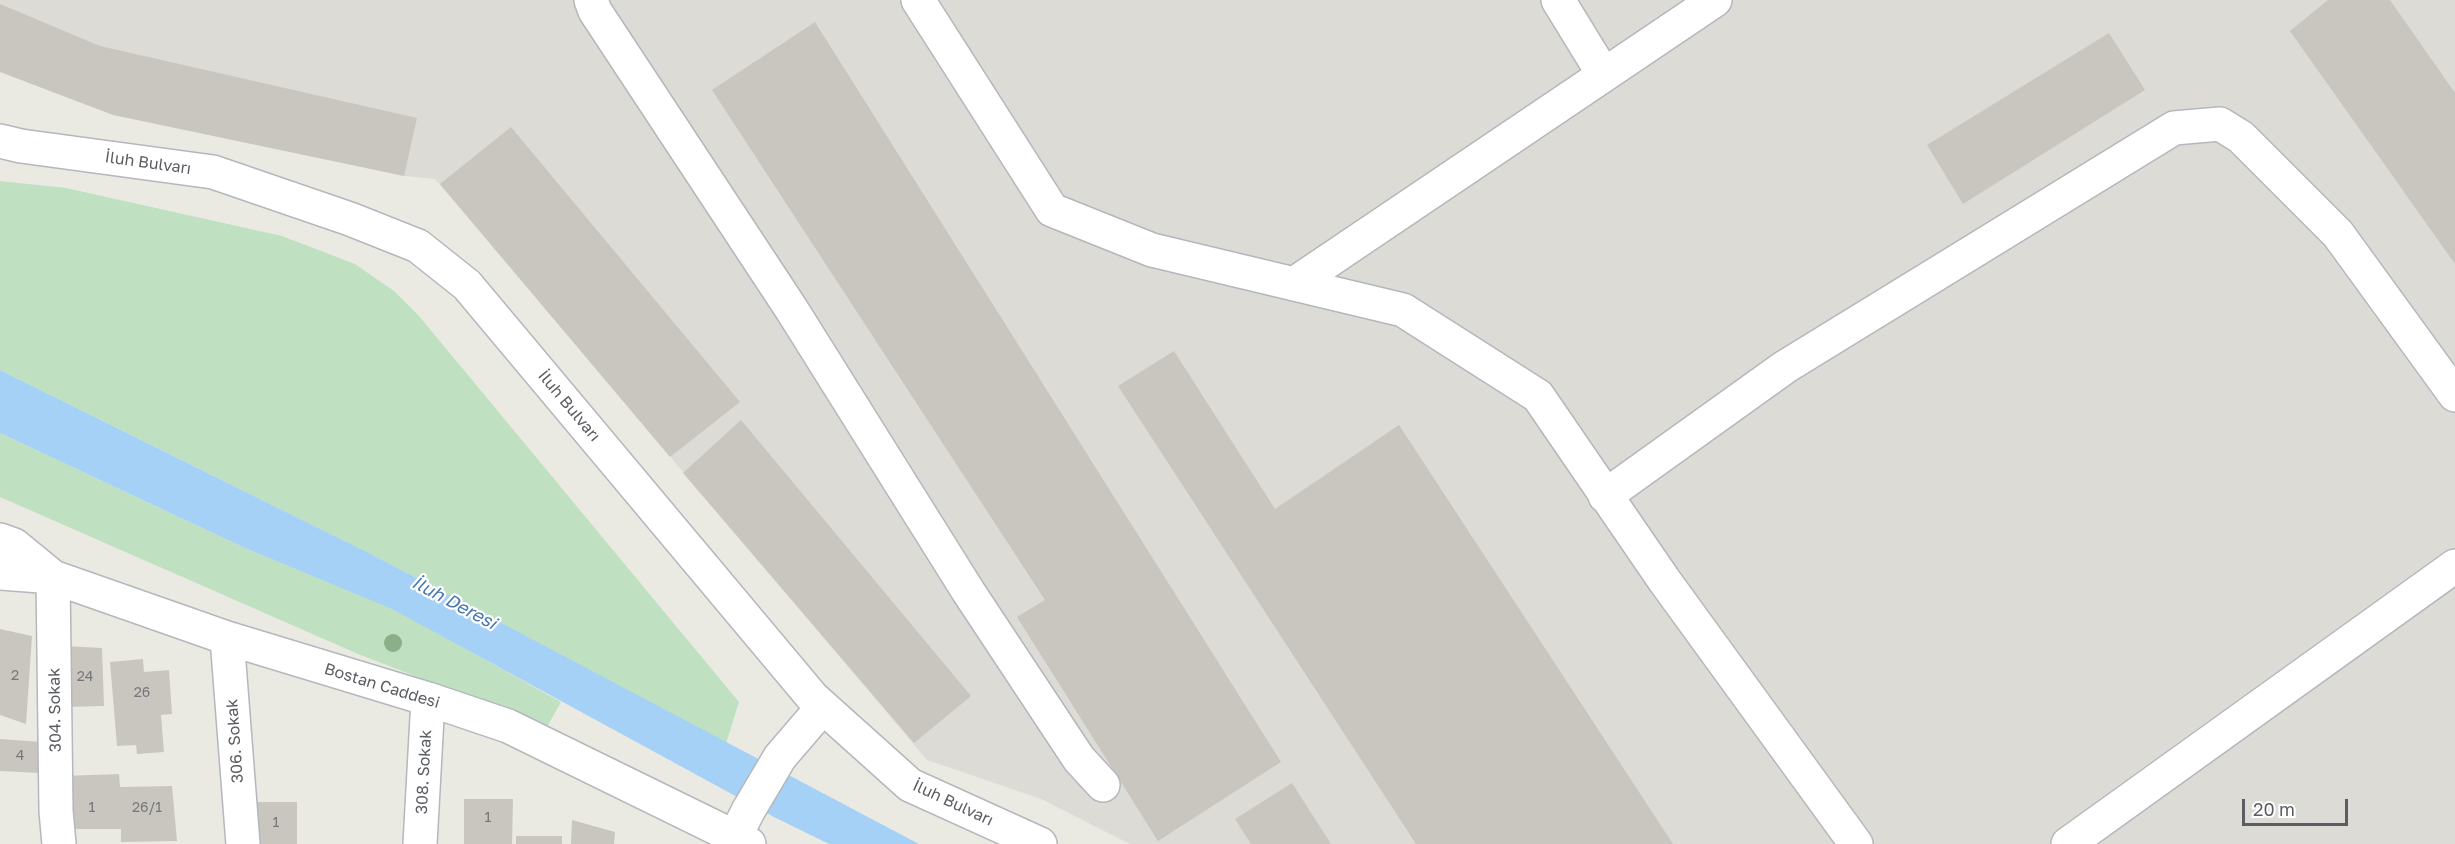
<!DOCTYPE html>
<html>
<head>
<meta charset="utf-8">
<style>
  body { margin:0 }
  #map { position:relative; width:2455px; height:844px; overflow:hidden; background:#ebeae2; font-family:"Golos Text",sans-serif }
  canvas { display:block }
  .scale { position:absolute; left:2242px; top:799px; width:106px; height:27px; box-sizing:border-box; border:3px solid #5a5d61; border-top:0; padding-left:8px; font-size:18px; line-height:21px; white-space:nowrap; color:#5a5d61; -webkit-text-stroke:4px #fff; paint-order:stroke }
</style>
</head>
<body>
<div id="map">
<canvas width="2455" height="844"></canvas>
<div class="scale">20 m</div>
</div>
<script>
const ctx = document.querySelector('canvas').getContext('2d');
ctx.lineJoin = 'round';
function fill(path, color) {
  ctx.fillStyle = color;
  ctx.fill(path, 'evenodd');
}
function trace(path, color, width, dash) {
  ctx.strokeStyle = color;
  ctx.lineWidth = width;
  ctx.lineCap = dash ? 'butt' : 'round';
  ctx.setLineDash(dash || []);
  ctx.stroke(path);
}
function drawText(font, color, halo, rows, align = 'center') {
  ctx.font = font + ' "Golos Text",sans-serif';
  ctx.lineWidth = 4.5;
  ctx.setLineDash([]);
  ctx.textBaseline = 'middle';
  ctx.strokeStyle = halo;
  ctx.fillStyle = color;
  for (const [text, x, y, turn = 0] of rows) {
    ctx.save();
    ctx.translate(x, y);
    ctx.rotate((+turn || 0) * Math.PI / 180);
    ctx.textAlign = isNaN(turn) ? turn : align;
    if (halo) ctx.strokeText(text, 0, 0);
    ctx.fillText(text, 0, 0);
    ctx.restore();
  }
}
fill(new Path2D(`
  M0 0H2455V844H1130L1041 799 927 760 435 179 404 176 0 72Z`), '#dddbd6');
fill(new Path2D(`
  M0 181 66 188 282 236 355 264 394 291 419 316 739 702 726 744 373 555 0 370Z
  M0 433 245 548 392 608 561 702 547 727 358 654 0 497Z`), '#c0e1c1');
fill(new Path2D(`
  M0 370 373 555 919 844H829L774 817 392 609 245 548 0 433Z`), '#a6d1f7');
fill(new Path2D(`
  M2328 0H2390L2455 93V264L2290 31Z
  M0 4 100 46 417 118 404 176 113 115 0 72Z
  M815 22 1281 762 1158 841 1017 617 1045 600 712 90Z
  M2109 33 2145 90 1963 204 1927 145Z
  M511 127 740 402 670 457 440 184Z
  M1174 351 1275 509 1399 425 1673 844H1416L1118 386Z
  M741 420 971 696 914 743 683 473Z
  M0 629 32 636 26 724 0 715Z
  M66 646 102 648 104 706 66 707Z
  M143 659 144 672 169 670 172 714 161 715 164 752 137 754 136 745 117 746 110 662Z
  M0 739 42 742 40 773 0 771Z
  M119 774 120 787 172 786 177 841 121 842V829H65L62 776Z
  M1292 783 1331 844H1251L1235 819Z
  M464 799H513L512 844H464Z
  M255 802H297V844H255Z
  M572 820 615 832 614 844H571Z
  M516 836H562V844H516Z`), '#c9c6c0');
const minor = new Path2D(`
  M591 0 595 11 792 310 968 591 1079 759 1103 785
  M918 0 1052 210 1152 250 1403 310 1538 396 1664 580 1856 844
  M1558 0 1604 75
  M0 141 21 146 213 172 350 219 418 246 467 285 813 698 910 785 1040 844
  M1294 284 1715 0
  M1605 496 1785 367 2174 128 2220 124 2241 137 2338 234 2455 395
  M0 540 14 545 53 577 56 811 59 844
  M0 573 53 577 227 638 428 699 508 726 749 844
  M227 638 243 844
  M420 844 428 699
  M735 844V837L748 811 780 757 823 707
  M2068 844 2455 566`);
trace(minor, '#b4b7bb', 36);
trace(minor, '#fff', 33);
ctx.fillStyle = '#8aaf89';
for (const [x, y] of [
  [393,643]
]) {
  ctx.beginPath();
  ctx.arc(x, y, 9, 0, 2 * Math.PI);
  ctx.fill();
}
drawText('14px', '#767779', null, [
  ["2",15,676],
  ["24",85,677],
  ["26",142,693],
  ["4",20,756],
  ["1",92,808],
  ["26/1",147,808],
  ["1",488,818],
  ["1",276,823]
]);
drawText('16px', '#5a5d61', '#fff', [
  ["İluh Bulvarı",148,163,8],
  ["İluh Bulvarı",569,406,50],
  ["Bostan Caddesi",382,686,17],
  ["304. Sokak",55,710,-91],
  ["306. Sokak",235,741,-94],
  ["308. Sokak",424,772,-87],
  ["İluh Bulvarı",953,803,25]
]);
drawText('italic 18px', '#4878b0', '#fff', [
  ["İluh Deresi",454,603,28]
]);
</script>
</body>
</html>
